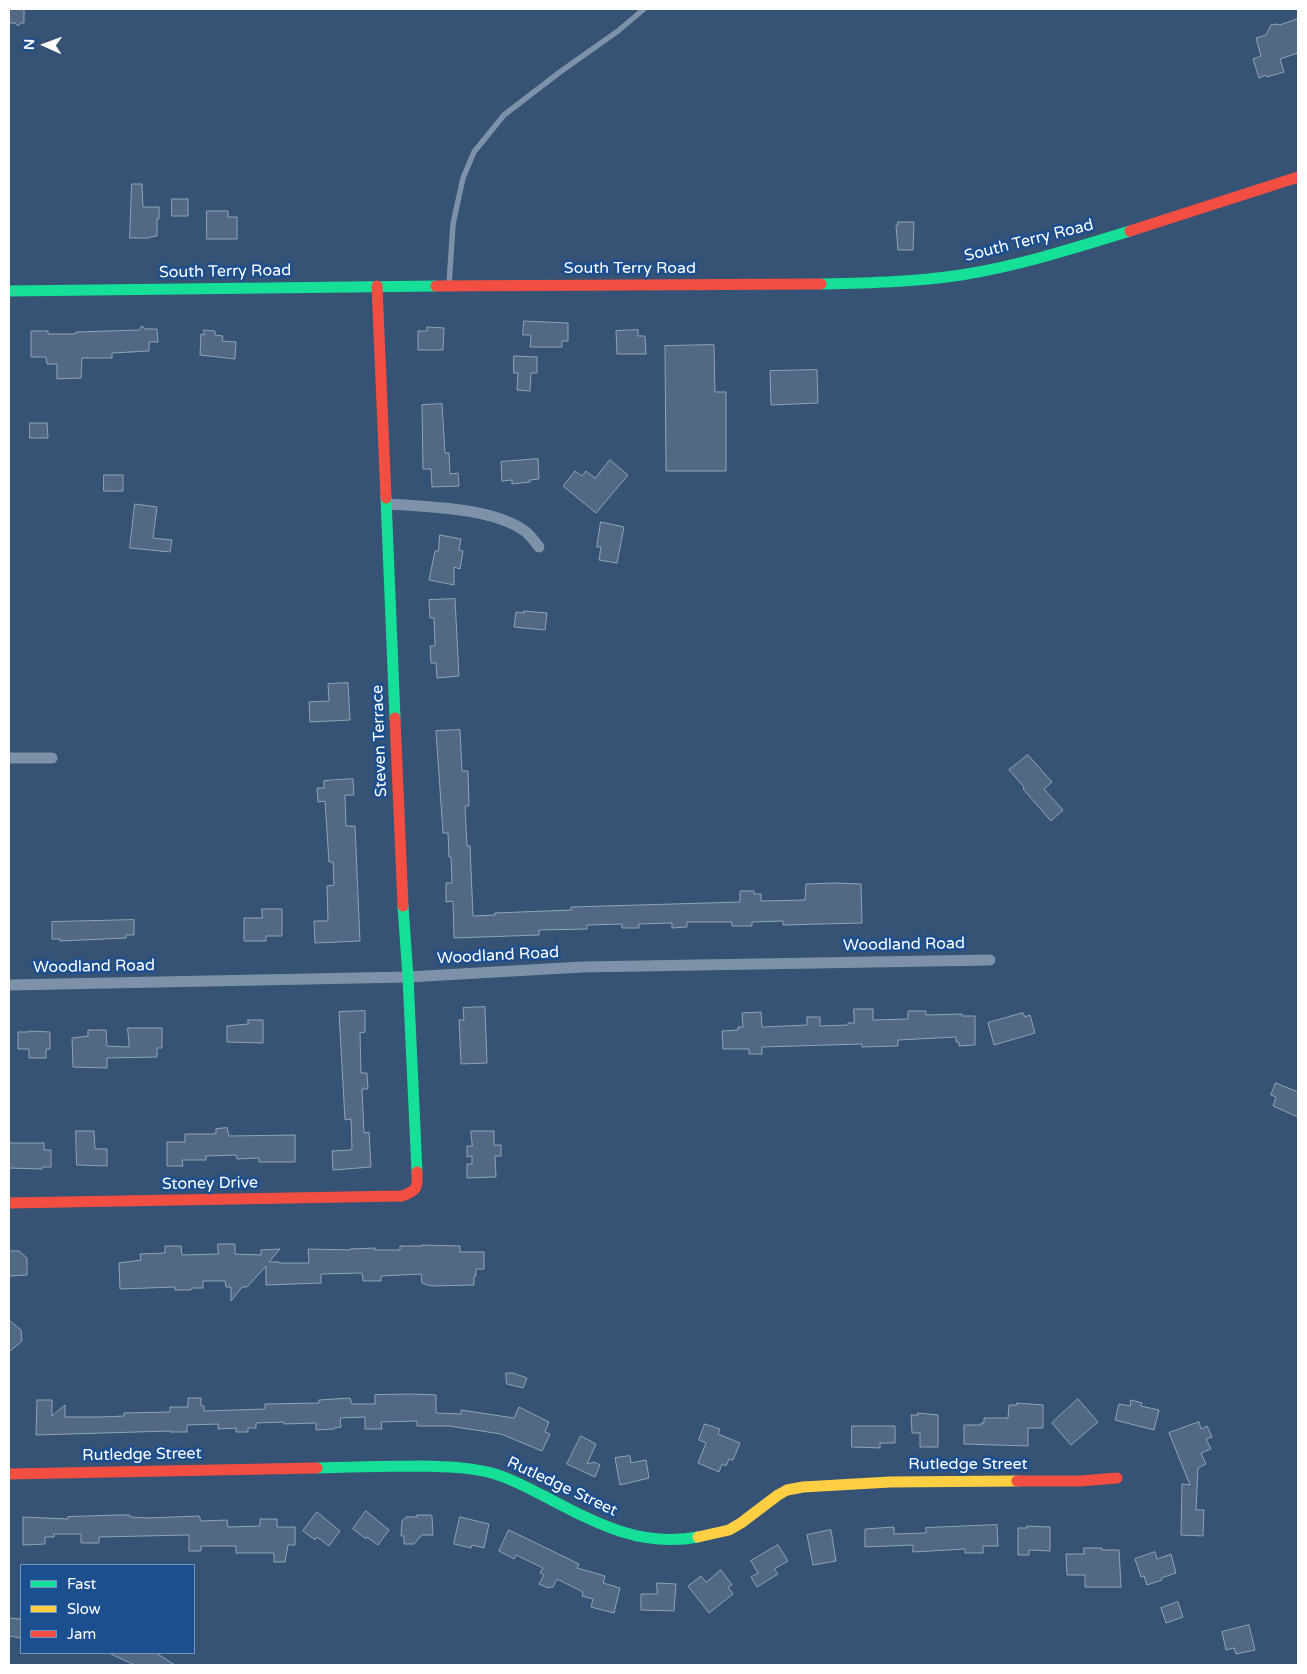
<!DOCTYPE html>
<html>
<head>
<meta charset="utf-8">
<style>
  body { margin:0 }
  #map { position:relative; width:1307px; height:1674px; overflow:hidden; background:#365274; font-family:"Varela Round",sans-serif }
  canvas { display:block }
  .frame { position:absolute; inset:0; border:10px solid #fff; pointer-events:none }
  .legend { position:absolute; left:20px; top:1564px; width:175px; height:90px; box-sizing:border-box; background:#1b4f8f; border:1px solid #7695bc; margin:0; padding:6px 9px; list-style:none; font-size:15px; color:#fff }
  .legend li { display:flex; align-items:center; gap:10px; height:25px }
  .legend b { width:25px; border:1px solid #7695bc }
  .north { position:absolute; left:20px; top:20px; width:50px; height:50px; -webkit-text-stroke:4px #1b4f8f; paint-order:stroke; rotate:272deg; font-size:14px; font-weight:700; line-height:20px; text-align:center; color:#fff }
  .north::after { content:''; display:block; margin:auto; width:18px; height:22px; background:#fff; clip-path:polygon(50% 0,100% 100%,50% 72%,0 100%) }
</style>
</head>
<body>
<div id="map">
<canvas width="1307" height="1674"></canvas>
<div class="frame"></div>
<ul class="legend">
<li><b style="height:6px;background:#16e098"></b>Fast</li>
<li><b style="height:6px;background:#ffcf43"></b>Slow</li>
<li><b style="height:6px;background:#f24e42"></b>Jam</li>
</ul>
<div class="north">N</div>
</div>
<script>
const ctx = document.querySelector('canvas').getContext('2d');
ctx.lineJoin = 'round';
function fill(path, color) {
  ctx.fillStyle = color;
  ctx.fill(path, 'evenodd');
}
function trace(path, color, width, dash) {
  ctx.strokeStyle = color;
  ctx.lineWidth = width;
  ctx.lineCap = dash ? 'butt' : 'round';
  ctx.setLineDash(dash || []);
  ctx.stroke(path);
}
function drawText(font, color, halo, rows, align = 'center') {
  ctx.font = font + ' "Varela Round",sans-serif';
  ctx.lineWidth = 5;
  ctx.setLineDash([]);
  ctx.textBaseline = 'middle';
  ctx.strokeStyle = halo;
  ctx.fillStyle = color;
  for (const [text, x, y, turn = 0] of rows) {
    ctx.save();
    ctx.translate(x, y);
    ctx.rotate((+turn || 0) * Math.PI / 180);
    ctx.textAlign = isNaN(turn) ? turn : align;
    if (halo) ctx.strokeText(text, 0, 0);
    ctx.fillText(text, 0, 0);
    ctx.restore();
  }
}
const building = new Path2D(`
  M9 9H24V23H21L18 26 15 23H9Z
  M1298 19V53L1280 59 1284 72 1267 77 1266 75 1259 78 1253 59 1261 56 1256 38 1266 35 1271 25 1276 24 1279 25Z
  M132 184H142L143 207H159V219H157V236L150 237 149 238H130Z
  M172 199H188V216H172Z
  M207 211H228V217H237V239H207Z
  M898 222H914L913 250H898L896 225H898Z
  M524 321 568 323V341H562V347H530L531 335H523Z
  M142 326 145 329H157L158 342H149V351L112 353V358H82L81 378 57 379V364H47L46 357H31V331H48V334H76V332L139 330Z
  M427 327 444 328 443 350H418V331H427Z
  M204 330 215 331V335L223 336 222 341 236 342 235 359 200 355 201 334 204 335Z
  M638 330V336H645L646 354H617L616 331Z
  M714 345 715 392H726V471H666L665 346Z
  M514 356 537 357V373H531L530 391 517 390 518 373H514Z
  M817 370 818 403 771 405 770 371Z
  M442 404 445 453H449L450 474 458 473 459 486 432 487 431 469H423L422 405Z
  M30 423H47L48 438H30Z
  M538 459 539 479 530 480V482L512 484V480L502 481 501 462Z
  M610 460 628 475 596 513 563 486 575 471 582 476 586 471 595 478Z
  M104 475H123V491H104Z
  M135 504 157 507 153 538 172 540 170 552 130 548Z
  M601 522 624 527 617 563 599 560 601 547H597Z
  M440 535 461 539 459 550 463 551 460 569 454 567V585L429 580 435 551H438Z
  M455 599 459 676 437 678 436 663H431L430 646H435L434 618H430L429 600Z
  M524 611 547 613 545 630 514 627 516 612 524 613Z
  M348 683 350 720 310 722 309 702 329 701 328 684Z
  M460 730 462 771H468L469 806H465L467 846H470L473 916 495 915V913L571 910V907L740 902V891H754V894H761V901L805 900 806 884 835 883 861 884 862 923 783 925V921L752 922V926H732V922H687V927L672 928V923L639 924V928H622V924L587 925V929L539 930V935L454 938 453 901 446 902V883H452L451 857H449L448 833H443L436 731Z
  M1028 755 1052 782 1044 789 1063 810 1051 821 1023 789 1024 787 1009 770Z
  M353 779 354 795H345L346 826H355L360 941 315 943 314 921H328L327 886 334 885 333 862H329L325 801 318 802 317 788H324V781Z
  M262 909H282V936H266V941H244V918H262Z
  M134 920V935H126V938L60 941V939H52V922Z
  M485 1007 487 1063 461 1064 459 1020H464L463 1008Z
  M854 1009H873V1020L908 1019V1011H926V1015L962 1014V1016H975V1045L959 1046V1042H956V1037L898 1040V1046L862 1047V1044L762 1047V1054H749V1049H723L722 1031 738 1030V1027H743L742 1013 761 1012 762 1027 807 1025V1017H820V1026L848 1025V1023H854Z
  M365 1011V1032L360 1033 361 1073H367L368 1089H362L364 1133 369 1132 371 1167 333 1170 332 1151 350 1150 352 1149 351 1119 345 1120 339 1012Z
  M1023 1013 1025 1017 1030 1015 1035 1033 994 1045 988 1023Z
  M248 1020H263V1043L227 1042V1026L248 1024Z
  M128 1028H162V1048H157V1057L107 1058V1068L73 1067 72 1038 88 1036V1030H106L107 1046 129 1047Z
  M29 1031 50 1032V1049H46V1058H29V1049H18V1032H29Z
  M1276 1083 1298 1092V1117L1273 1106 1276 1097 1271 1095Z
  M227 1128 229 1136 295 1135V1162H259V1158L237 1159 236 1155 206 1156V1160H182L183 1166H167V1142H185V1134H213L216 1133V1129Z
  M76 1131H94L95 1149H107V1166L77 1165Z
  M471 1131H494V1145H501V1156H495L496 1177 467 1178V1164H472V1156L467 1157V1146H472Z
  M9 1143H44V1150H51V1167H42V1169L9 1168Z
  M218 1244H235V1254L261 1255V1250L280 1249 269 1262H279V1263H309L308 1249 350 1250V1249L375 1248V1250H400V1246H422V1245L460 1246V1252H484V1269H476V1276H474V1285L431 1286 422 1283 421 1274 381 1276V1281H363L362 1273 321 1274V1283L266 1285V1266L247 1287H242L231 1301V1287H226L225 1281H203V1288H192L191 1290H175V1287L120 1289 119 1263 141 1260 140 1254 165 1253V1246H181L182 1255 218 1254Z
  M9 1251H19L27 1258V1275L9 1276Z
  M9 1320 21 1330 22 1341 9 1352Z
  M506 1373H513L527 1378 523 1388 507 1384Z
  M412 1394 436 1395V1413L461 1414V1410L514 1418 519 1407 549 1422 545 1432 550 1434 542 1451 501 1434 449 1426H417V1421L381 1422 382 1429H365V1417L340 1418 341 1427 334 1428V1429L316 1430V1423L284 1424V1422L256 1423V1428H248V1432H236V1428L218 1429V1424L187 1425V1432H170V1431L36 1435 37 1400H52V1416L65 1405V1417H101L124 1416V1413L170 1412V1407H188V1398H201V1406H204V1411L265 1409V1404L319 1403V1400L350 1398 352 1404H375V1395Z
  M1078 1399 1098 1422 1071 1445 1052 1423Z
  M1131 1400 1142 1403 1141 1406 1159 1410 1154 1430 1115 1420 1119 1404 1130 1406Z
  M1017 1403 1043 1405V1428H1028V1446L964 1444V1425H981V1423H984V1418H1008L1009 1405H1017Z
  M918 1413 938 1415V1447H920V1433H912L911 1415H918Z
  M1199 1422 1201 1429 1207 1426 1212 1437 1206 1439 1211 1449 1201 1453 1206 1464 1198 1468 1196 1510H1204L1203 1536 1181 1535 1182 1484 1190 1485 1169 1433Z
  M705 1424 720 1429 718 1434 740 1443 733 1460 729 1459 726 1466 722 1464 719 1472 698 1463 706 1443 699 1440Z
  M852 1426H895V1443H880V1448L852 1447Z
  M581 1436 596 1444 587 1464 594 1462 600 1465 595 1477 567 1464Z
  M630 1456 631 1463 646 1460 649 1478 620 1485 615 1458Z
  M366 1511 389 1530 378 1545 367 1537 366 1539 353 1529Z
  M317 1512 340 1531 329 1546 317 1537 315 1540 303 1531Z
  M118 1515H130V1517L148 1518 199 1516 201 1521 227 1520 228 1527 260 1526V1519H277V1527H295V1545H288L285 1562H274V1553H236V1546H201V1551H189V1535L99 1537V1543H81V1534H54V1537H45V1544L23 1545V1517L68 1519V1517Z
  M417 1515H431L432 1517 433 1535H422L414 1544H404V1536H401L402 1521 406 1517H417Z
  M460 1517 489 1524 484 1548 472 1545 471 1548 454 1544Z
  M997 1525 998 1546H983V1553H965V1549L913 1552V1545L865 1547V1529L894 1527V1534L926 1533V1528Z
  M1027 1526 1050 1527V1551L1029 1550V1555H1018V1528H1027Z
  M509 1530 579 1564 577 1568 605 1576 603 1583 620 1588 614 1613 591 1607 593 1599 582 1596 583 1592 557 1579 553 1587 548 1588 539 1584 544 1575 540 1573 543 1568 516 1555 514 1559 499 1551Z
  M831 1530 836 1561 813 1565 807 1535Z
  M778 1545 788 1561 774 1569 778 1574 757 1587 751 1577 758 1573 751 1561Z
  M1084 1548H1102V1550H1119L1121 1587H1085V1575H1067L1066 1554H1084Z
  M1155 1552 1157 1559 1171 1554 1176 1573 1161 1578 1162 1580 1147 1585 1144 1576 1141 1577 1135 1559Z
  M721 1570 732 1585 728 1587 733 1594 709 1613 688 1586 701 1576 706 1582Z
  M657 1583 676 1584 674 1611 641 1610V1594H657Z
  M1178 1602 1183 1617 1166 1623 1161 1608Z
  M9 1618 21 1619V1638L9 1636Z
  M1249 1625 1255 1650 1236 1654 1234 1648 1226 1650 1222 1632Z
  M109 1653H156L175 1665H135Z`);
fill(building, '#526984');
trace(building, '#92a2b6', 1);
trace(new Path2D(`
  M449 285 453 224 463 178 474 152 504 115 560 72 618 31 644 9`), '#7d92a8', 5.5);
trace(new Path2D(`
  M387 504C425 506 496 508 526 532 531 536 535 542 539 547
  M9 758H52
  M9 985 408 977 582 967 990 960`), '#7d92a8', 11);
trace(new Path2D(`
  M821 284C867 283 915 282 961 275 1018 266 1075 248 1130 231
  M9 291 436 286
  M386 498 395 718
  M403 906 408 977 417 1172
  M317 1468C352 1467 388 1466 423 1466 448 1467 471 1467 495 1474 512 1479 528 1488 544 1496 594 1522 639 1548 698 1537`), '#16e098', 11);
trace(new Path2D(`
  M698 1537 729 1530 741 1523 778 1495 787 1490 803 1487 890 1482 1017 1481`), '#ffcf43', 11);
trace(new Path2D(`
  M1130 231 1298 177
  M377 286 386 498
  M436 286 821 284
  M395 718 403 906
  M9 1203 402 1196C417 1191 418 1187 417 1172
  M9 1474 317 1468
  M1017 1481H1080L1117 1478`), '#f24e42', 11);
drawText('16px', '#fff', '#1b4f8f', [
  ["South Terry Road",1029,241,-14],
  ["South Terry Road",630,269],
  ["South Terry Road",225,272,-1],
  ["Steven Terrace",380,741,-92],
  ["Woodland Road",904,945,-1],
  ["Woodland Road",498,956,-3],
  ["Woodland Road",94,967,-1],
  ["Stoney Drive",210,1184,-1],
  ["Rutledge Street",142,1455,-1],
  ["Rutledge Street",968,1465],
  ["Rutledge Street",562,1487,25]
]);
</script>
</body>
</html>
